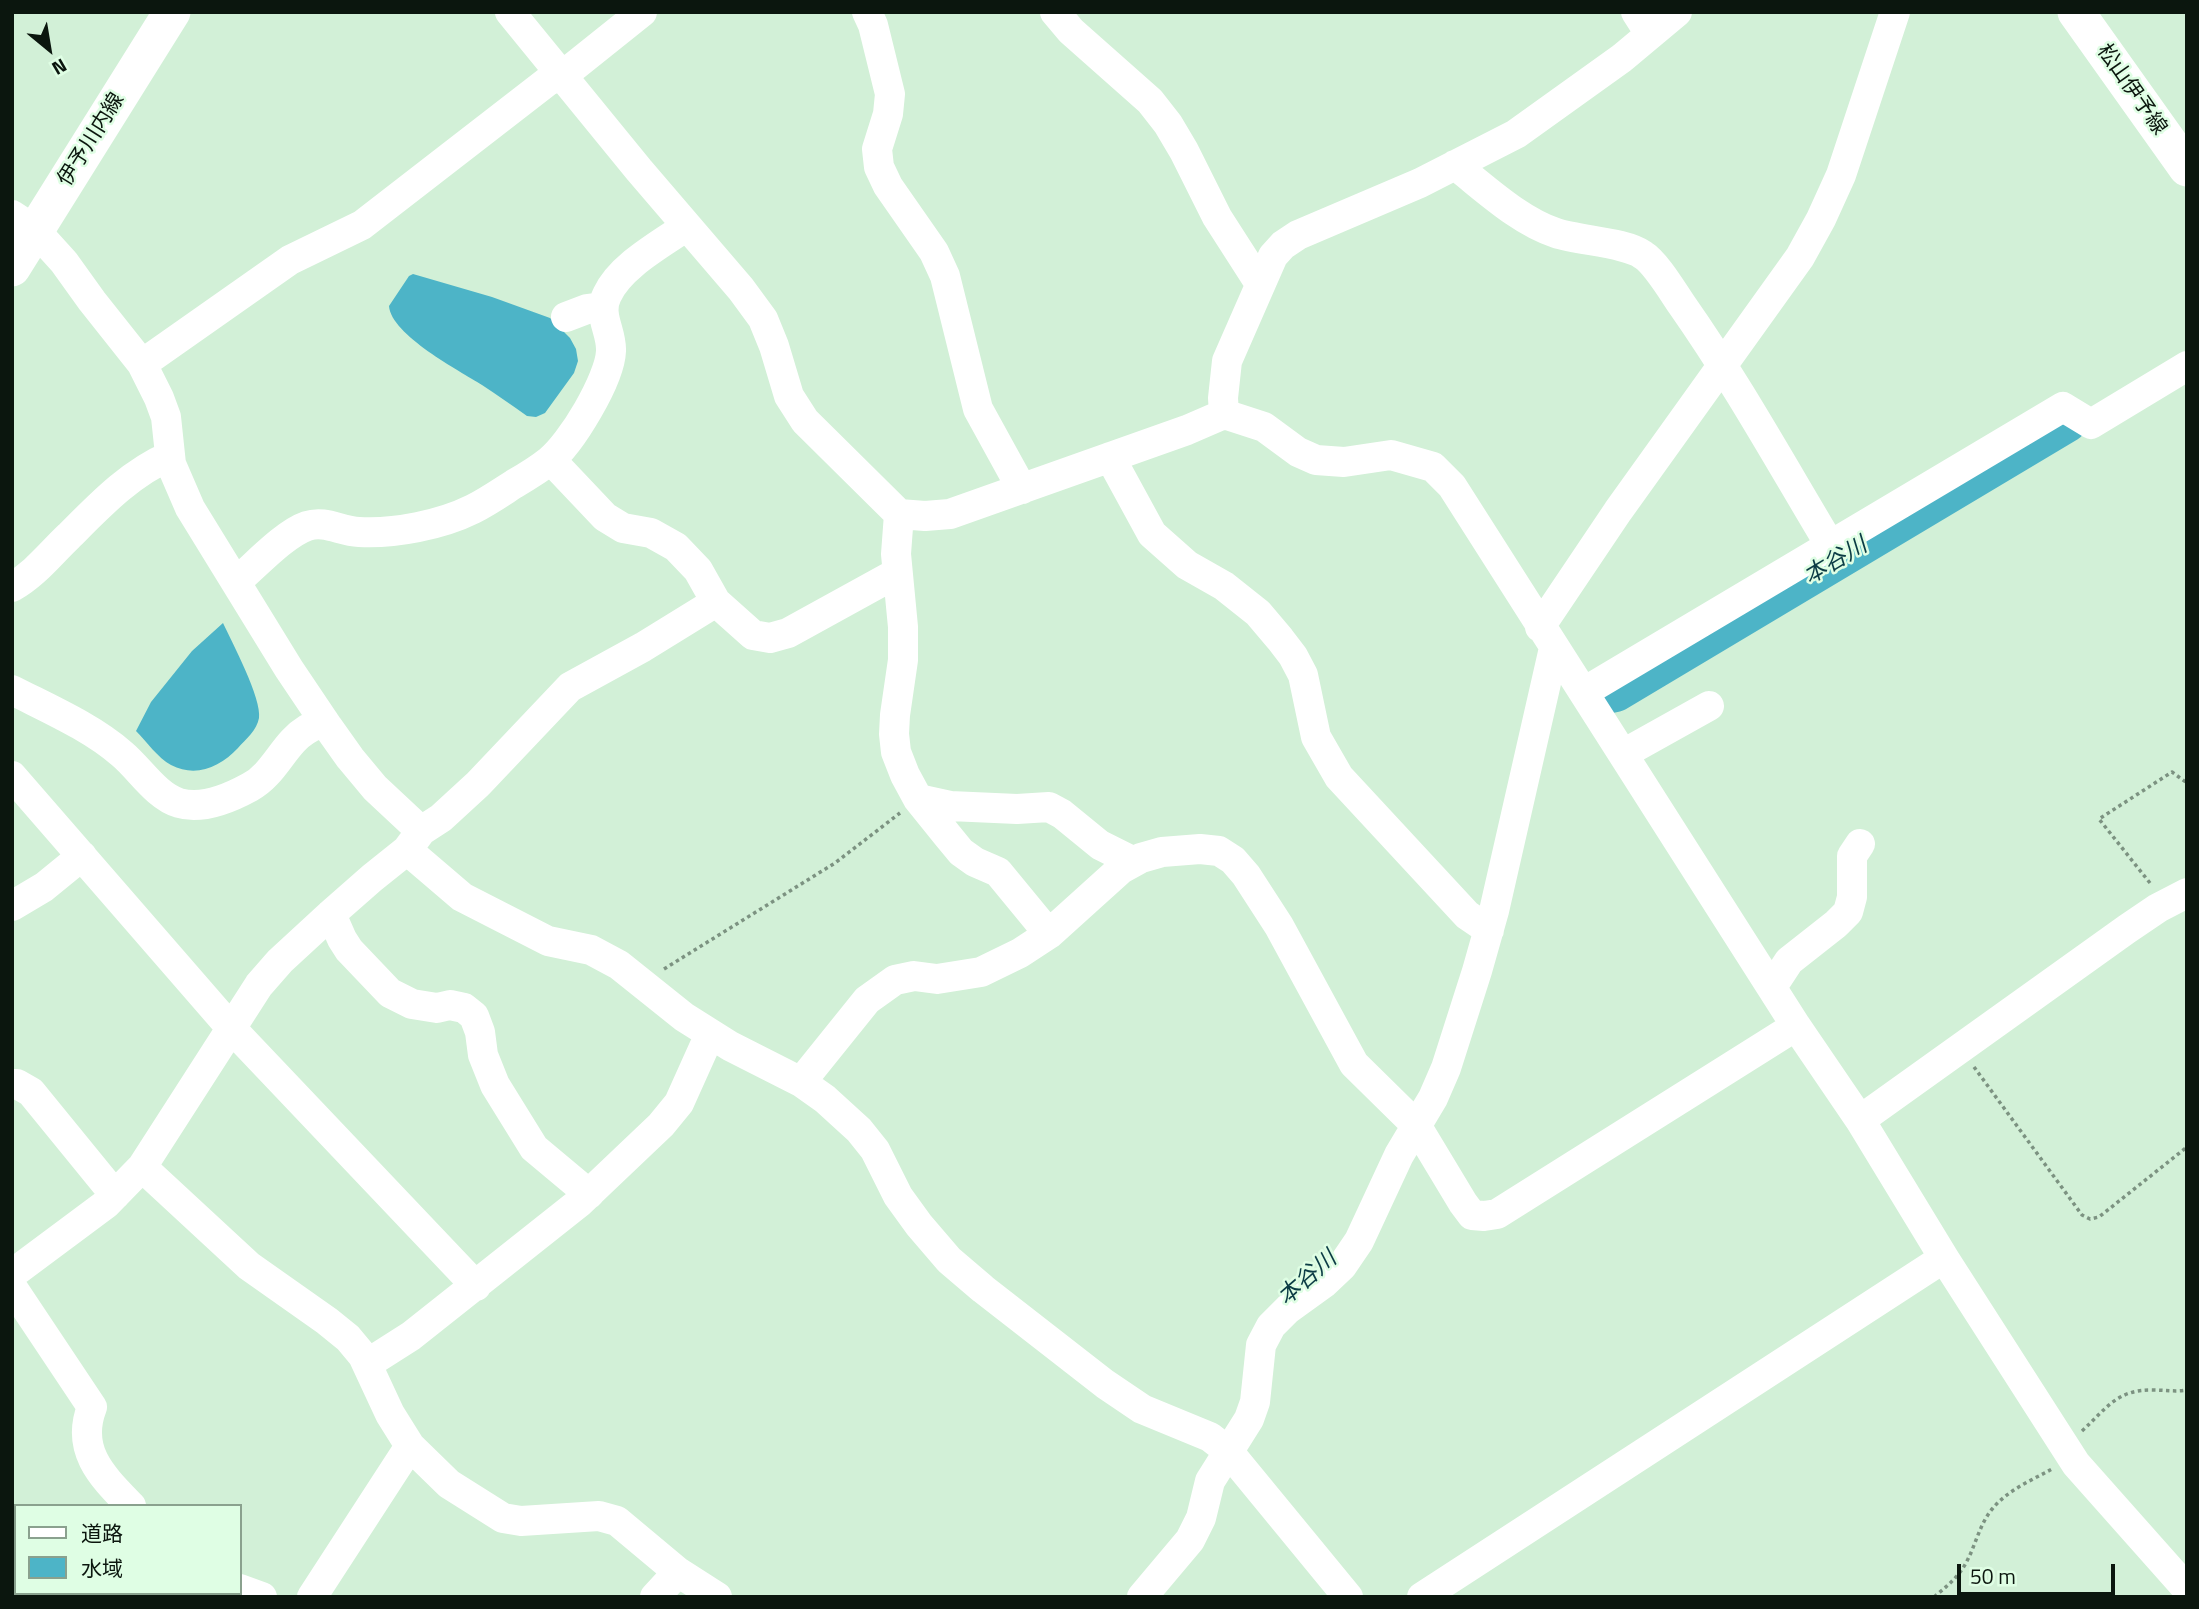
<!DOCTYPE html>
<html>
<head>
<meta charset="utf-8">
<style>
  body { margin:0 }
  #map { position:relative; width:2199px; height:1609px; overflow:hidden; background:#d2f0d7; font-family:"Titillium Web","Noto Sans JP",sans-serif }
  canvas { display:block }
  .frame { position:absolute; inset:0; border:14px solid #0b160e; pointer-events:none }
  .legend { position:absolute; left:14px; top:1504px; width:228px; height:91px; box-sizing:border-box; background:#dffee4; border:2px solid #8aa18e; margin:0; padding:9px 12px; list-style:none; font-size:21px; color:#0b160e }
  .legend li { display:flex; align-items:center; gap:14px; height:35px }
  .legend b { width:35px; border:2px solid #8aa18e }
  .north { position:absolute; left:14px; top:14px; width:70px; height:70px; -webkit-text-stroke:5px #dffee4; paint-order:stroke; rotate:150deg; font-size:19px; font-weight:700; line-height:28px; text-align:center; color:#0b160e }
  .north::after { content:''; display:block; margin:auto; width:24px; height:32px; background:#0b160e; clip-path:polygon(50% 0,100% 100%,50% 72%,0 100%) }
  .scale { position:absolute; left:1957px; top:1564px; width:158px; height:32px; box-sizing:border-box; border:4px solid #0b160e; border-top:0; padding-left:9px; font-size:21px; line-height:24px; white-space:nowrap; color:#0b160e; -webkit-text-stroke:5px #dffee4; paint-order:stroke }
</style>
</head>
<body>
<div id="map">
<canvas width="2199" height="1609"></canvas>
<div class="frame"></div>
<ul class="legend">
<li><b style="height:9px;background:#fff"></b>道路</li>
<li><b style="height:19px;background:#4db4c7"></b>水域</li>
</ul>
<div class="north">N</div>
<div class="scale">50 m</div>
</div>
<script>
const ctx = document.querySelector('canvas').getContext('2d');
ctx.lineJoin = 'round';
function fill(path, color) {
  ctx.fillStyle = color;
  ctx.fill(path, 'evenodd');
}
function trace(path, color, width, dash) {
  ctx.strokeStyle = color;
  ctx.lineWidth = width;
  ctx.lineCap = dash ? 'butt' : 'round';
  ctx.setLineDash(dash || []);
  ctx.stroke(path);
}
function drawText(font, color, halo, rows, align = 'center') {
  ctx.font = font + ' "Titillium Web","Noto Sans JP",sans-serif';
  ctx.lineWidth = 5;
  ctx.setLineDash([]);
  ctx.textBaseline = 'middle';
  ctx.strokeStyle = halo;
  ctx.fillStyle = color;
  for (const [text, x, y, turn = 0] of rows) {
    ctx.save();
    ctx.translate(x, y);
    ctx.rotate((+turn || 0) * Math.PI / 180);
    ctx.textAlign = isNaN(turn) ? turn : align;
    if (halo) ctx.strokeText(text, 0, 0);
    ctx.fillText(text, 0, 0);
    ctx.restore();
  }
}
fill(new Path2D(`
  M413 274 492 297 550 318 570 338 576 349 578 361 574 373 545 413 536 417 527 416C512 405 497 395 482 385 460 371 391 335 389 306L409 276Z
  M223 623C232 642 262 699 259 718 257 730 246 739 238 748 220 767 196 778 171 765 158 758 146 741 136 731L151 702 192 651Z`), '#4db4c7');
trace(new Path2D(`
  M1602 696 1616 693 2068 423`), '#4db4c7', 38);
trace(new Path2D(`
  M2150 883 2099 819 2172 772 2187 783
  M664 969 835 863 900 813
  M1974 1067 2082 1215 2090 1219 2099 1217 2187 1147
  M2082 1431C2106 1409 2117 1389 2153 1390 2165 1390 2175 1392 2187 1390
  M1934 1597C1947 1586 1959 1577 1967 1561 1976 1544 1980 1523 1993 1508 2008 1490 2032 1480 2052 1469`), '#7c9281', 3.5, [3.5, 3.5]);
trace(new Path2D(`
  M510 12 639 170 741 289 763 319 774 346 789 396 805 421 899 514 925 516 950 514 1187 430 1224 414 1264 427 1298 452 1316 460 1344 462 1391 455 1433 467 1452 486 1796 1026 1860 1120 1944 1258 2076 1464 2187 1589
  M867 12 873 25 890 94 888 114 877 149 879 167 888 186 934 252 945 276 978 409 1022 489
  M1055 12 1071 31 1150 101 1168 124 1184 151 1217 217 1260 284
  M1636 12 1650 34
  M1455 165C1486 189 1518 220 1556 233 1580 241 1625 242 1643 255 1656 263 1673 292 1682 305 1736 382 1782 465 1830 545
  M12 215 35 230 64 262 92 301 142 364 159 398 166 417 171 464 190 508 289 669 328 727 350 758 375 788 421 831
  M566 317 587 309 602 307
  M142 364 290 260 362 225 548 81 572 68 642 12
  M1224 414 1223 398 1227 361 1273 256 1283 245 1298 235 1420 183 1516 134 1622 58 1677 12
  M1110 457 1152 534 1187 565 1224 586 1258 613 1280 639 1293 656 1303 675 1316 737 1339 777 1467 915 1489 930
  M551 460 605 517 623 528 651 533 676 547 698 570 716 602 753 635 770 638 788 633 897 573
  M899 514 896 554 903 627V660L895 715 894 734 896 752 905 775 918 799 947 835 961 852 975 862 998 872 1049 934
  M236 582C255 566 284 534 307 526 325 520 340 531 359 532 394 534 441 525 473 509 487 502 500 493 514 484 526 477 538 470 549 461 571 444 610 379 611 351 612 331 597 315 607 295 620 266 661 244 687 226
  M12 587C35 574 50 554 69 536 99 506 130 473 170 456
  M1540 627 1618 511 1800 257 1821 219 1841 175 1895 12
  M12 690C49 709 91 727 122 754 140 769 156 796 179 803 202 810 230 798 250 787 269 777 279 756 293 741 302 731 312 726 324 721
  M1584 692 2063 407 2091 424 2187 366
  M1623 754 1709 706
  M12 776 231 1028 476 1286
  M918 799 950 806 1017 809 1049 807 1062 814 1100 845 1134 862
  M407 850 462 897 548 941 591 950 619 965 684 1017 730 1046 801 1082 825 1099 859 1130 875 1150 898 1196 919 1225 949 1260 983 1289 1105 1384 1142 1409 1210 1437 1228 1451 1348 1597
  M12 906 44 887 82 856
  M331 914 342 939 349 950 390 993 412 1004 437 1008 450 1005 464 1008 474 1016 480 1032 483 1055 495 1085 534 1148 589 1194
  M1772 987 1789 961 1836 924 1848 912 1852 897V856L1860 844
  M801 1082 867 1000 895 980 914 976 937 979 981 972 1020 953 1049 934 1121 869 1141 858 1162 852 1200 849 1219 851 1233 860 1246 875 1279 926 1354 1064 1416 1125 1463 1203 1472 1215 1484 1216 1497 1214 1796 1026
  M12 1084H17L31 1092 115 1195
  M1860 1120 2127 929 2158 908 2187 893
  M142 1167 249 1266 327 1321 348 1338 363 1356 390 1414 410 1446 449 1484 503 1518 521 1521 599 1516 617 1521 678 1572 717 1597
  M12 1274 106 1204 142 1167 259 985 280 961 331 914 372 878 407 850 421 831 441 818 478 784 570 687 643 647 716 602
  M12 1287 92 1407C75 1451 103 1477 131 1506
  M367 1364 411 1336 580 1202 661 1125 679 1103 710 1034
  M240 1589 262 1597
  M312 1597 410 1446
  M655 1597 678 1572
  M1142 1597 1190 1540 1201 1518 1210 1481 1249 1419 1255 1402 1261 1345 1271 1326 1288 1309 1324 1283 1342 1266 1359 1241 1399 1155 1433 1098 1446 1068 1477 971 1494 911 1554 648
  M1422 1597 1944 1258`), '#fff', 30);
trace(new Path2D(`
  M2076 12 2187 168
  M12 268 172 12`), '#fff', 37);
drawText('21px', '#0b160e', '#dffee4', [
  ["松山伊予線",2131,90,55],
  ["伊予川内線",92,140,-58]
]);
drawText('italic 23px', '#0c3c45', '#dffee4', [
  ["本谷川",1836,562,-31],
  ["本谷川",1308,1279,-41]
]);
</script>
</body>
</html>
